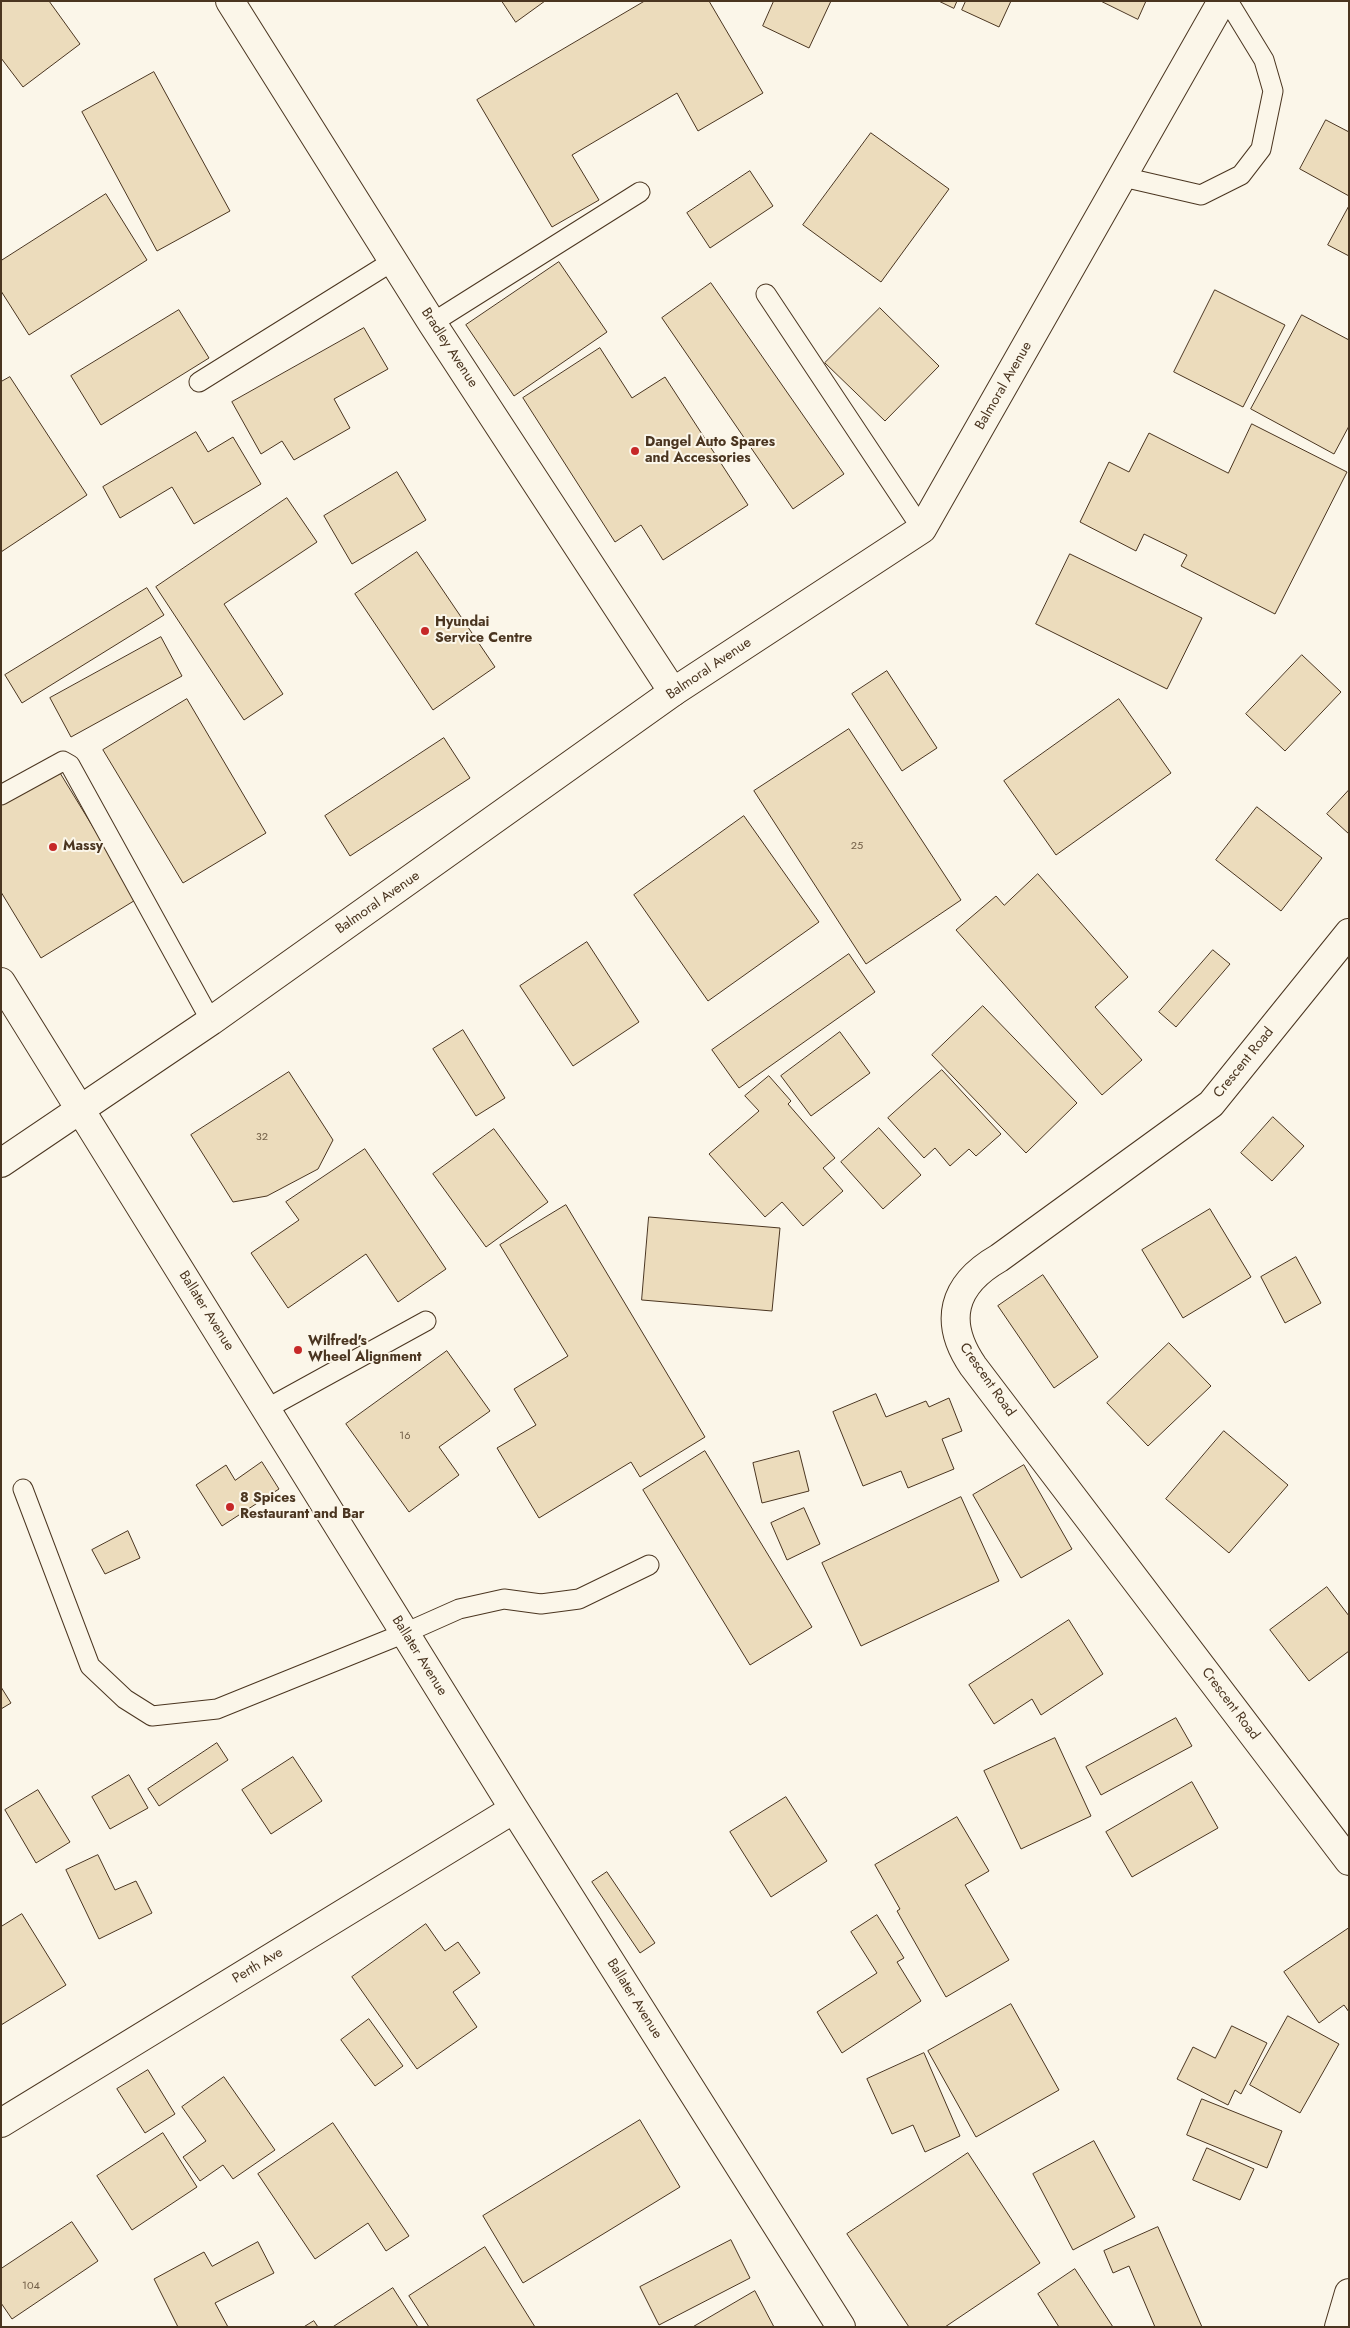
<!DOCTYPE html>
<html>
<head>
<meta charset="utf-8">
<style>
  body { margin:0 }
  #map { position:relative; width:1350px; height:2328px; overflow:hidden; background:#fbf6e9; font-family:Jost,sans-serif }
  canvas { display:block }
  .frame { position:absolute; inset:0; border:2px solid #4a3520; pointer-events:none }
</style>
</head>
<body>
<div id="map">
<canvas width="1350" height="2328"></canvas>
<div class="frame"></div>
</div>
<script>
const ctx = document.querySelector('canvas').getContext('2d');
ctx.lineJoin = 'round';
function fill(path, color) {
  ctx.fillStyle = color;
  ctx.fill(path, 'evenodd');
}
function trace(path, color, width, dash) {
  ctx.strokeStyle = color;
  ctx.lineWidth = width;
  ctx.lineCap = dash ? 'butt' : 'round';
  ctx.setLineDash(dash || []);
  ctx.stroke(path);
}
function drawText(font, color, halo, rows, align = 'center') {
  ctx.font = font + ' Jost,sans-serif';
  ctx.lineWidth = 4;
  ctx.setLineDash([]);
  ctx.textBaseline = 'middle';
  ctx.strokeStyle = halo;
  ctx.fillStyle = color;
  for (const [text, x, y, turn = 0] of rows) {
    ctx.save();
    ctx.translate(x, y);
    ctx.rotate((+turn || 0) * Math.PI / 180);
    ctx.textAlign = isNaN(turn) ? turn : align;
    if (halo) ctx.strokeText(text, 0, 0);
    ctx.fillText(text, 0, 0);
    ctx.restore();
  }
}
const building = new Path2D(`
  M1 1H49L80 44 23 87 1 58Z
  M502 1H545L516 22Z
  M645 1H709L763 93 698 131 677 93 572 155 599 200 552 227 477 100Z
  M774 1H831L809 48 763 26Z
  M939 1H957L954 8Z
  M966 1H1011L999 27 962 10Z
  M1101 1H1146L1138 19Z
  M154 72 230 211 157 251 82 112Z
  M1326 120 1349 132V196L1300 169Z
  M871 133 949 189 881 282 803 225Z
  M750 171 773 206 710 248 687 213Z
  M106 194 147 260 29 335 1 291V261Z
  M1349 206V256L1328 245Z
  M559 262 607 332 514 396 466 325Z
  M711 283 844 474 793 509 662 318Z
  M1215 290 1285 325 1243 407 1174 372Z
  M880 308 939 366 885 421 825 363Z
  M179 310 209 358 101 425 71 376Z
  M1302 315 1349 340V426L1334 454 1251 409Z
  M364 328 388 369 334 399 350 428 294 460 282 441 261 454 232 402Z
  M600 348 632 398 665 377 748 505 663 560 641 525 615 542 523 398Z
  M10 377 87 495 1 552V382Z
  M1252 424 1347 472 1275 614 1181 566 1187 555 1144 534 1136 551 1080 522 1109 462 1129 472 1149 433 1228 473Z
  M196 432 208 452 233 437 261 484 194 524 172 487 120 518 103 487Z
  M397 472 426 520 352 564 324 516Z
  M287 498 317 542 224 604 283 694 244 720 156 587Z
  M417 552 495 667 433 710 355 594Z
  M1070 554 1202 618 1167 689 1036 624Z
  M147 588 164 615 22 703 5 675Z
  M161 637 182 676 71 737 50 698Z
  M1302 655 1341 692 1285 751 1246 714Z
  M887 671 937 748 902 771 852 694Z
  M187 699 266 833 183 883 103 750Z
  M1119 699 1171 773 1056 855 1004 781Z
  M849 729 961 900 866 964 754 791Z
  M444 738 470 778 350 856 325 816Z
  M57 768 137 899 41 958 1 892V802Z
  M1349 790V834L1327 814Z
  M1257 807 1322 858 1281 911 1216 860Z
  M744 816 819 922 708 1001 634 895Z
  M1038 874 1128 977 1095 1007 1142 1060 1102 1095 956 930 996 896 1004 905Z
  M587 942 639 1022 573 1066 520 986Z
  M1213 950 1230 964 1176 1027 1159 1012Z
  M849 954 875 992 739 1088 712 1050Z
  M983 1006 1077 1103 1026 1153 932 1055Z
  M463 1030 505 1098 476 1116 433 1049Z
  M840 1032 870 1073 811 1116 781 1076Z
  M942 1070 1001 1134 976 1156 969 1149 950 1166 935 1148 924 1158 888 1118Z
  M289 1072 333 1140 318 1169 267 1196 233 1202 191 1135Z
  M769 1076 791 1101 788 1104 835 1158 823 1168 843 1191 803 1226 782 1202 765 1217 709 1154 759 1111 745 1096Z
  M1273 1117 1304 1146 1272 1181 1241 1153Z
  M879 1128 921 1175 883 1209 841 1162Z
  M494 1129 548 1202 486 1247 433 1174Z
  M365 1149 446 1269 398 1302 366 1254 288 1308 251 1253 299 1220 286 1202Z
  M566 1205 705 1437 640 1477 631 1462 539 1518 497 1448 536 1425 514 1389 568 1356 500 1245Z
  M1210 1209 1251 1277 1183 1318 1142 1250Z
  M649 1217 780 1228 772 1311 642 1300Z
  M1296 1257 1321 1303 1285 1323 1261 1277Z
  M1043 1275 1098 1357 1054 1388 998 1306Z
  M1169 1343 1211 1386 1148 1446 1107 1403Z
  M447 1351 490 1411 439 1447 459 1475 409 1512 346 1424Z
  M876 1394 886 1417 926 1401 929 1407 949 1398 962 1431 942 1439 954 1469 908 1488 901 1471 863 1486 833 1412Z
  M1224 1431 1288 1485 1229 1553 1166 1499Z
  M705 1451 812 1627 750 1665 643 1490Z
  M799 1451 809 1491 762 1503 753 1463Z
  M262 1462 279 1489 222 1526 196 1485 226 1465 235 1480Z
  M1024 1465 1072 1549 1021 1578 973 1495Z
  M961 1497 999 1581 861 1646 822 1563Z
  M804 1508 820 1544 787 1560 771 1523Z
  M128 1531 140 1558 105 1574 92 1550Z
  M1327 1587 1349 1616V1651L1309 1681 1270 1630Z
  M1069 1620 1103 1674 1041 1715 1032 1699 994 1724 969 1685Z
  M1 1687 11 1703 1 1709Z
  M1176 1718 1192 1746 1101 1795 1086 1767Z
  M1055 1738 1091 1816 1021 1849 984 1771Z
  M217 1743 228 1760 159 1806 148 1789Z
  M293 1757 322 1801 271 1834 242 1790Z
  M129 1775 148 1808 110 1829 92 1797Z
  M1192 1782 1218 1828 1132 1877 1106 1832Z
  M38 1790 70 1842 36 1863 5 1810Z
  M786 1797 827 1861 771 1897 730 1832Z
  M957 1817 989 1871 965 1885 1009 1960 946 1997 897 1911 900 1909 875 1865Z
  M98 1855 115 1890 136 1881 152 1913 99 1939 66 1870Z
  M607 1872 655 1943 640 1953 592 1882Z
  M22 1914 66 1985 1 2025V1927Z
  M877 1915 904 1958 897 1962 921 2001 842 2053 817 2012 877 1973 851 1932Z
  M426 1924 445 1951 458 1942 480 1973 453 1992 477 2027 417 2069 352 1977Z
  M1349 1928V2012L1344 2005 1319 2023 1284 1972Z
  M1011 2004 1059 2090 976 2137 928 2051Z
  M1288 2016 1339 2044 1300 2113 1250 2085Z
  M369 2019 403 2066 375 2086 341 2040Z
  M1232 2026 1267 2043 1241 2094 1235 2090 1228 2105 1177 2079 1193 2047 1215 2058Z
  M924 2053 960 2136 925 2152 913 2125 892 2134 867 2079Z
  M148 2070 175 2114 145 2133 117 2089Z
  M224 2077 275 2150 233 2179 223 2165 200 2181 183 2157 206 2141 182 2107Z
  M1202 2099 1282 2131 1267 2168 1187 2135Z
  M640 2120 680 2187 523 2283 483 2216Z
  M333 2123 409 2236 386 2251 368 2223 315 2259 258 2174Z
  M163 2133 197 2187 132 2230 97 2176Z
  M1094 2141 1135 2217 1073 2250 1033 2174Z
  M1207 2148 1254 2169 1240 2200 1193 2180Z
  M968 2153 1040 2263 945 2327H909L847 2234Z
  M72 2222 98 2261 12 2319 1 2303V2269Z
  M1158 2227 1202 2327H1155L1129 2266 1113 2273 1104 2251Z
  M731 2240 750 2278 659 2325 640 2287Z
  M258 2242 274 2273 215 2303 228 2327H178L154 2279 204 2252 212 2266Z
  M485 2247 535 2327H429L409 2296Z
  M1075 2269 1113 2327H1059L1038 2294Z
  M393 2288 418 2327H333Z
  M755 2291 774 2327H693Z
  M314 2321 318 2327H304Z`);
fill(building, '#ecdcbc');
trace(building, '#4a3520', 1);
const lane = new Path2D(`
  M1123 177 1201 195 1241 175 1261 149 1273 91 1264 60 1228 1
  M766 294 922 529
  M432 323 640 192
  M199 382 393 261
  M1 795 63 761 70 765 211 1021
  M266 1409 426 1321
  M23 1489 90 1666 125 1699 152 1716 217 1709 405 1633 459 1609 504 1599 541 1604 579 1599 649 1565`);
const street = new Path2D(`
  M230 1 432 323 673 692
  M1349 933 1211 1104 999 1258C952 1285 943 1322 973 1366L1349 1861
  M1 982 514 1809 841 2327
  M1 2123 514 1809
  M1339 2327 1349 2293`);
const primary = new Path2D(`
  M1 1163 211 1021 673 692 922 529 1222 1`);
trace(lane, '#4a3520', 21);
trace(street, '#4a3520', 30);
trace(primary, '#4a3520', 30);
trace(lane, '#fbf6e9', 19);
trace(street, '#fbf6e9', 28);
trace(primary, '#fbf6e9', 28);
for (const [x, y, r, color] of [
  [635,451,5,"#c62828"],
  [425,631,5,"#c62828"],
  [53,847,5,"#c62828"],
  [298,1350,5,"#c62828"],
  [230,1507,5,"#c62828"]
]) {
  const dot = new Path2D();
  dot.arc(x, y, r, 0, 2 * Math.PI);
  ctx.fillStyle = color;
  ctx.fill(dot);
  trace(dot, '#fbf6e9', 2);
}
drawText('11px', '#725f47', null, [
  ["25",857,846],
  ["32",262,1137],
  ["16",405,1436],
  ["104",31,2286]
]);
drawText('14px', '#4a3520', '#fbf6e9', [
  ["Bradley Avenue",449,348,57],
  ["Balmoral Avenue",1004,386,-60],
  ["Balmoral Avenue",709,669,-34],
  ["Balmoral Avenue",378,903,-35],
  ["Crescent Road",1244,1063,-51],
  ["Ballater Avenue",206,1311,58],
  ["Crescent Road",987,1380,55],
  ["Ballater Avenue",419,1656,58],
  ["Crescent Road",1230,1704,53],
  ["Perth Ave",258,1966,-31],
  ["Ballater Avenue",634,1999,58]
]);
drawText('bold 14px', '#4a3520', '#fbf6e9', [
  ["Dangel Auto Spares",645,443],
  ["and Accessories",645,459],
  ["Hyundai",435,623],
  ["Service Centre",435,639],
  ["Massy",63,847],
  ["Wilfred's",308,1342],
  ["Wheel Alignment",308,1358],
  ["8 Spices",240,1499],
  ["Restaurant and Bar",240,1515]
], 'left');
</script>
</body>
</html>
